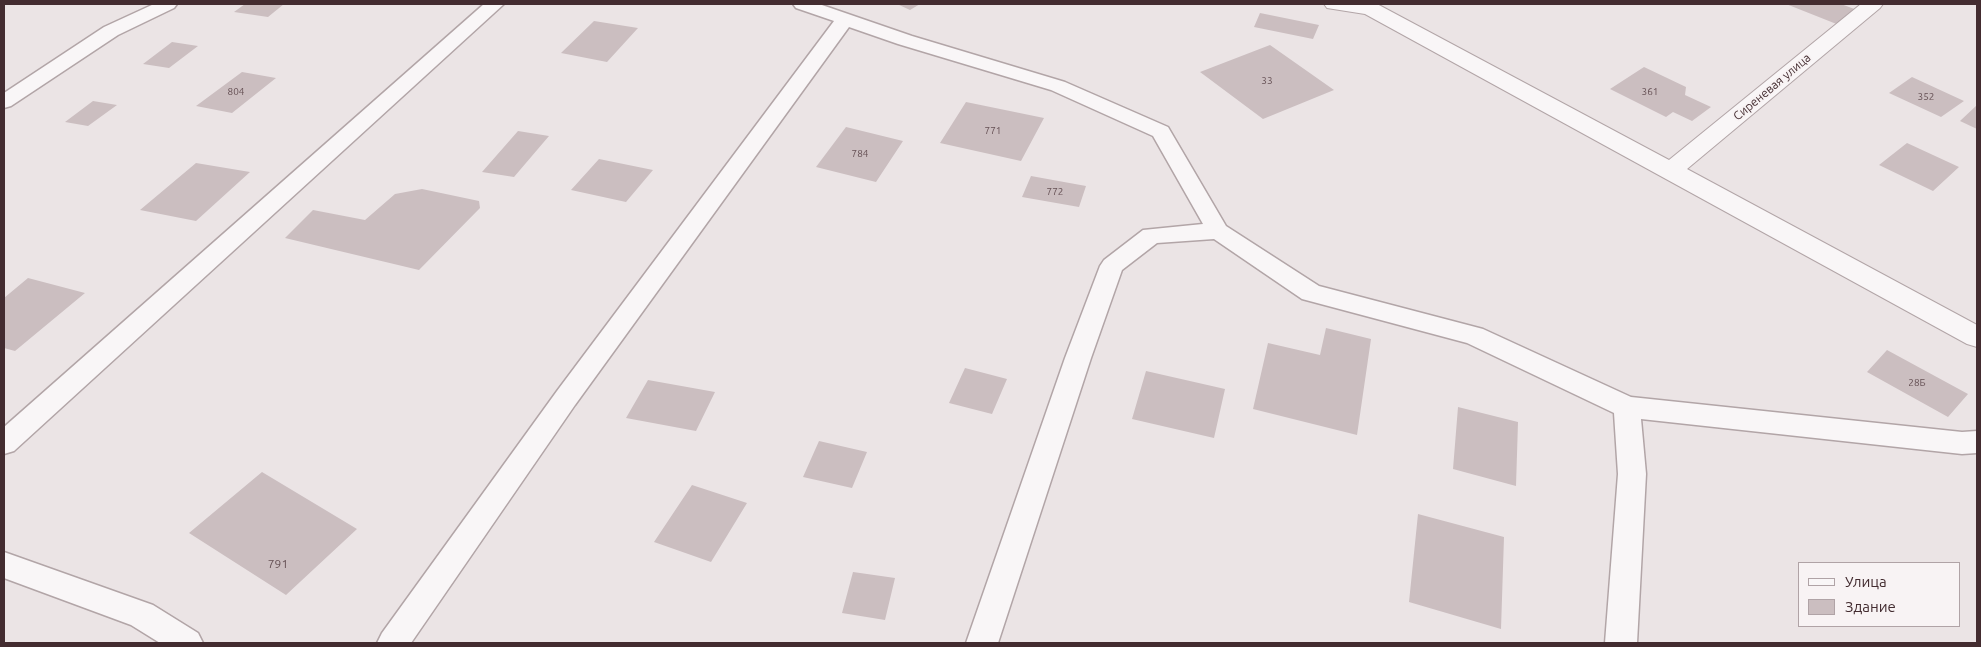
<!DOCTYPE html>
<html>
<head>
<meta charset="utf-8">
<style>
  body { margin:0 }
  #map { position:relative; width:1981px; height:647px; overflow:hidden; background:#ebe4e5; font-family:Ubuntu,sans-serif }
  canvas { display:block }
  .frame { position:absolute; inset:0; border:5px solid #432c30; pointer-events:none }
  .legend { position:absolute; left:1798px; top:562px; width:162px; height:65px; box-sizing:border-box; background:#f8f3f4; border:1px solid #b0a3a6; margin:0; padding:6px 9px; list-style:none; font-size:15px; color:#432c30 }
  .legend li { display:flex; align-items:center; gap:10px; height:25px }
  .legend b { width:25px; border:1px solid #b0a3a6 }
</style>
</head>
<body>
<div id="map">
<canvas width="1981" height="647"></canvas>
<div class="frame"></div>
<ul class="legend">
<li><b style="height:6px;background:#f9f6f7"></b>Улица</li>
<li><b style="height:14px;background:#cbbec0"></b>Здание</li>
</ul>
</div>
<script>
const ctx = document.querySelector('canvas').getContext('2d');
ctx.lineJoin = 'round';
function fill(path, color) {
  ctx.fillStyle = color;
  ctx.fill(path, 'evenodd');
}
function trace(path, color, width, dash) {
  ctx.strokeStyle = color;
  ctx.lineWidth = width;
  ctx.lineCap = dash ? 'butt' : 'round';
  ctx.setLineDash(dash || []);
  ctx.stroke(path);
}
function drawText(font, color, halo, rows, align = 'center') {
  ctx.font = font + ' Ubuntu,sans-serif';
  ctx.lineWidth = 4;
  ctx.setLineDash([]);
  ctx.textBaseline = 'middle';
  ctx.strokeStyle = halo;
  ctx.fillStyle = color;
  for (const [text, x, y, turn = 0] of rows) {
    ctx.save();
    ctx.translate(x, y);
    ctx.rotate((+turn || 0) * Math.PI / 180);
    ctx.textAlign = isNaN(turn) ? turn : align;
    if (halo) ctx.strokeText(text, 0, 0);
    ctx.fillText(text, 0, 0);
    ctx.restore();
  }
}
fill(new Path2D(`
  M245 4H284L268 17 234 12Z
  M897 4H920L910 10Z
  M1786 4H1841L1857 10 1839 25Z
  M1260 13 1319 25 1313 39 1254 27Z
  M594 21 638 28 607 62 561 53Z
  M172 42 198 46 169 68 143 64Z
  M1270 45 1334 90 1263 119 1200 72Z
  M1644 67 1686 87 1685 95 1711 107 1692 121 1673 112 1666 117 1610 89Z
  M242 72 276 78 232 113 196 106Z
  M1912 77 1964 101 1941 117 1889 93Z
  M93 101 117 105 88 126 65 122Z
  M966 102 1044 118 1021 161 940 143Z
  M1977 105V129L1960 121Z
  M846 127 903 141 876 182 816 167Z
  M518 131 549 136 514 177 482 172Z
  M1907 143 1959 167 1933 191 1879 165Z
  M599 159 653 170 626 202 571 190Z
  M196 163 250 172 196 221 140 210Z
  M1031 176 1086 186 1079 207 1022 197Z
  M422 189 479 201 480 208 419 270 285 238 313 210 365 220 395 194Z
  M28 278 85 293 15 351 4 348V298Z
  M1326 328 1371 339 1357 435 1253 409 1268 343 1320 355Z
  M1887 350 1968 394 1948 417 1867 372Z
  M965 368 1007 379 992 414 949 403Z
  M1146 371 1225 389 1214 438 1132 419Z
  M648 380 715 392 696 431 626 418Z
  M1458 407 1518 422 1516 486 1453 469Z
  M819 441 867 452 852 488 803 477Z
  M262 472 357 529 286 595 189 533Z
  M692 485 747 503 711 562 654 542Z
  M1418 514 1504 537 1501 629 1409 602Z
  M853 572 895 578 885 620 842 613Z`), '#cbbec0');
const lane = new Path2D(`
  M154 4H177L174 8 118 35 11 106 4 108V93L104 27Z
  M484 4H504L14 451 4 454V427Z
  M793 4H819L912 36 1065 82 1168 127 1226 226 1319 286 1483 329 1631 397 1962 432 1977 431V453L1962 454 1641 419 1646 474 1637 643H1605L1618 474 1614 413 1467 343 1302 299 1214 239 1157 243 1122 270 1091 358 998 643H966L1065 358 1100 266 1104 260 1143 230 1203 224 1153 136 1051 90 898 44 849 27 575 405 411 643H377L382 633 557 391 834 21 796 8Z
  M4 552 153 605 198 633 203 643H160L131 625 4 578Z`);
const street = new Path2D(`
  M1324 4H1377L1669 160 1861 4H1883L1880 8 1687 169 1977 325V347L1967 344 1365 14 1327 8Z`);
trace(lane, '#b2a5a7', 3);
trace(street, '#b2a5a7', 2);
fill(lane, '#f9f6f7');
fill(street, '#f9f6f7');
drawText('10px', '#655054', null, [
  ["33",1267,81],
  ["804",236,92],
  ["361",1650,92],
  ["352",1926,97],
  ["771",993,131],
  ["784",860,154],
  ["772",1055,192],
  ["28Б",1917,383]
]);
drawText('12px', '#432c30', '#f8f3f4', [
  ["Сиреневая улица",1772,87,-40]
]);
drawText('12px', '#655054', null, [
  ["791",278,564]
]);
</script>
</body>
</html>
